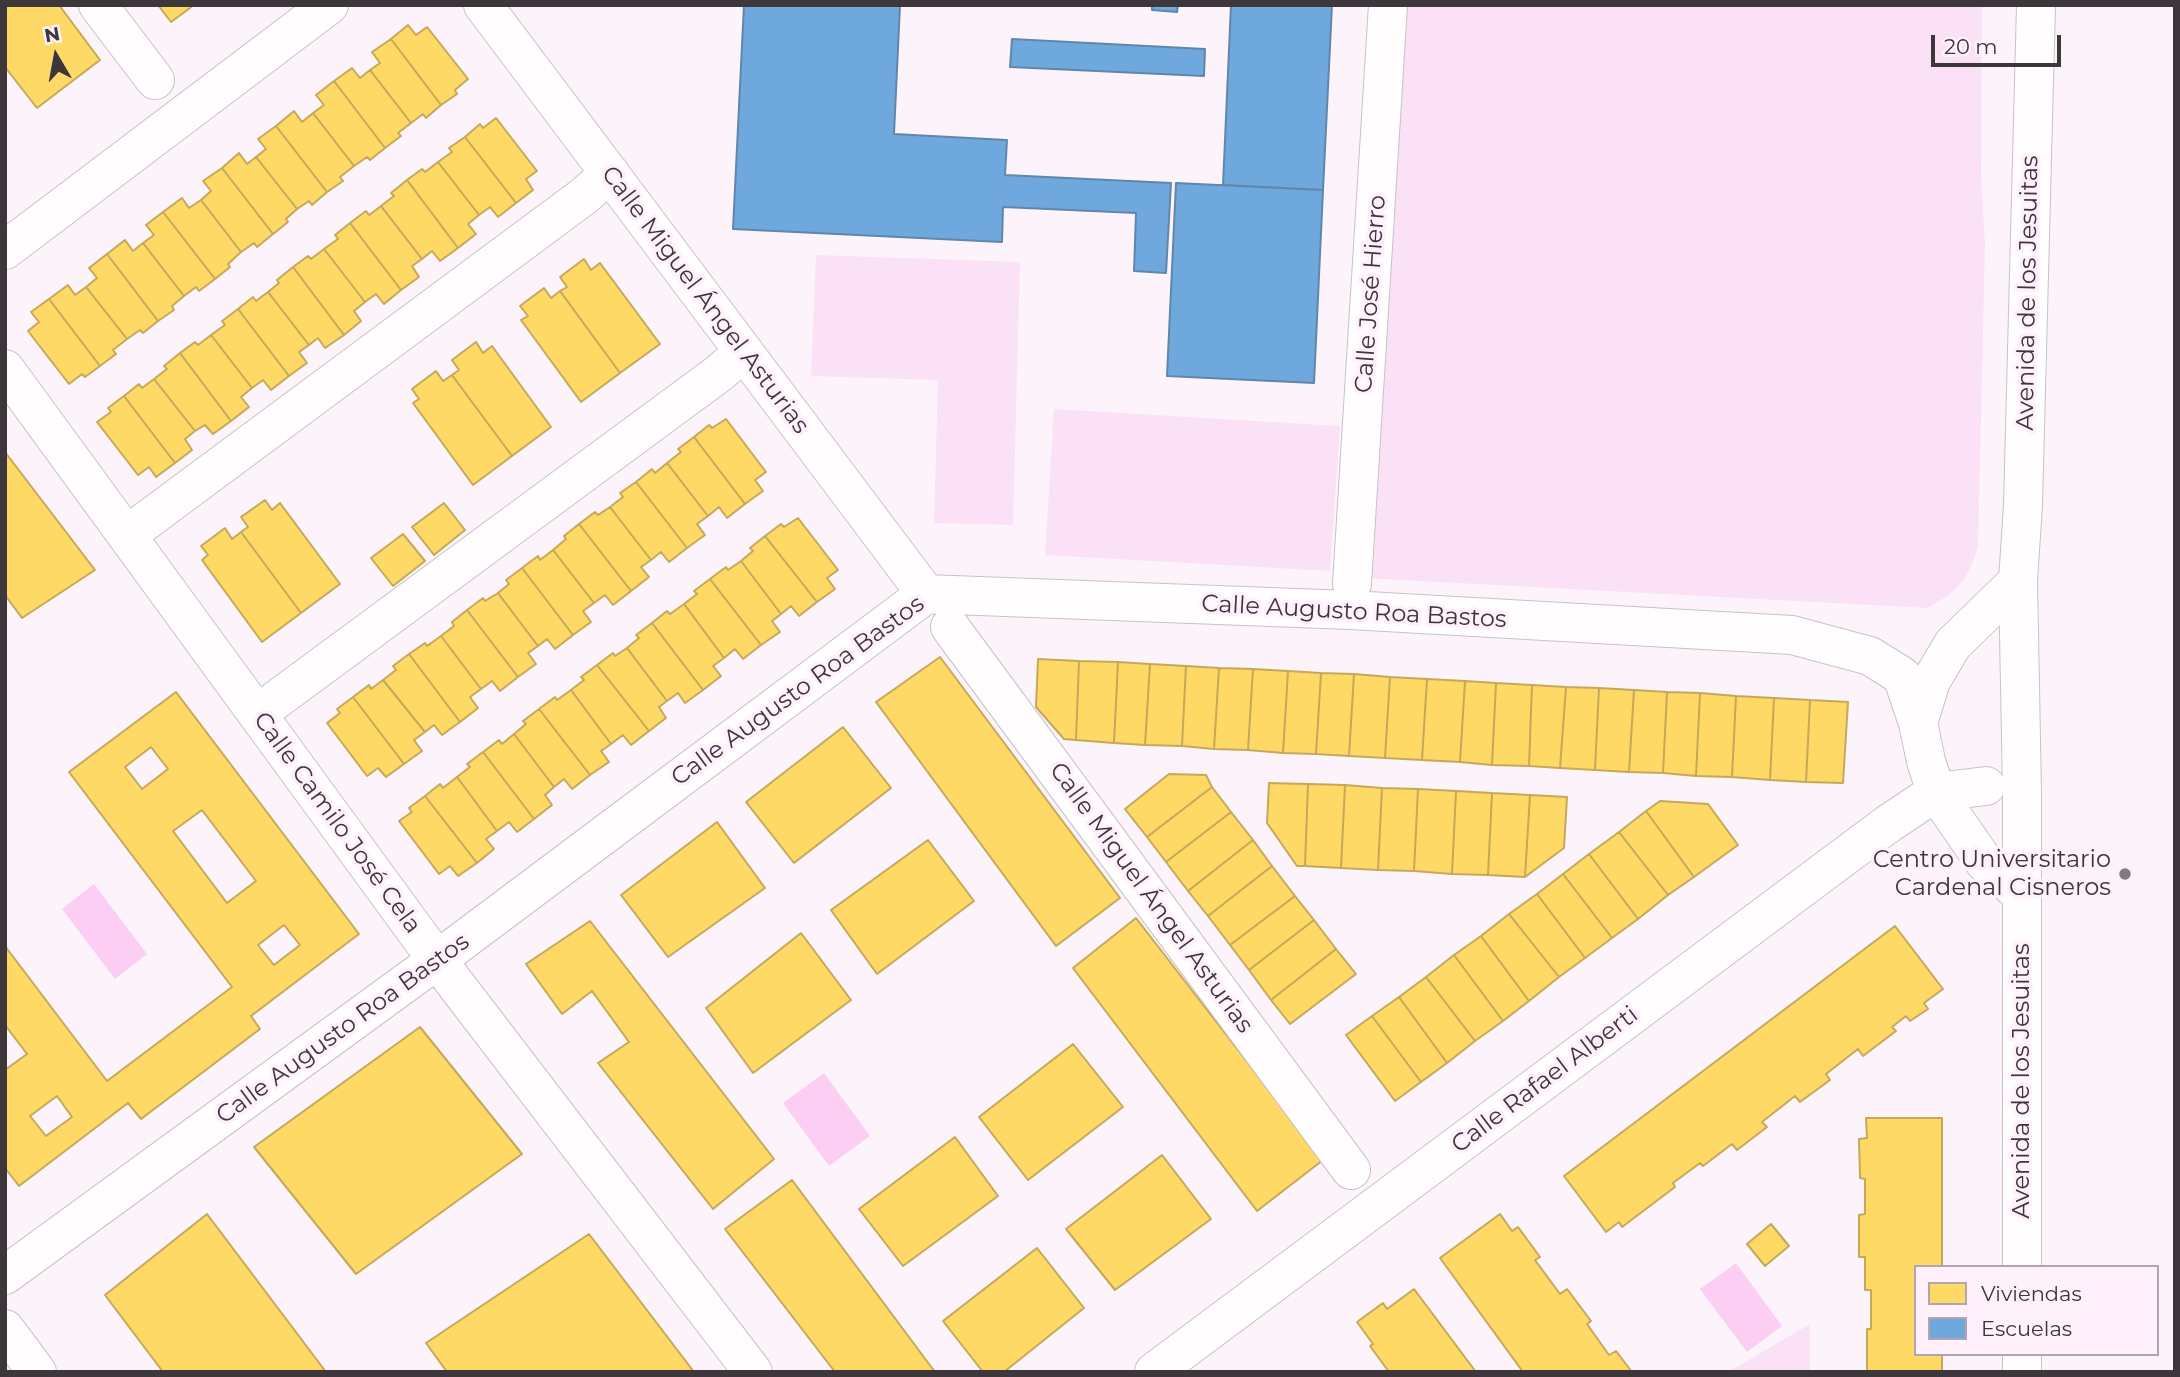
<!DOCTYPE html>
<html>
<head>
<meta charset="utf-8">
<style>
  body { margin:0 }
  #map { position:relative; width:2180px; height:1377px; overflow:hidden; background:#fcf4fa; font-family:Montserrat,sans-serif }
  canvas { display:block }
  .frame { position:absolute; inset:0; border:7px solid #3d373c; pointer-events:none }
  .legend { position:absolute; left:1914px; top:1265px; width:245px; height:91px; box-sizing:border-box; background:#fff0fc; border:2px solid #b1a6af; margin:0; padding:9px 12px; list-style:none; font-size:21px; color:#3d373c }
  .legend li { display:flex; align-items:center; gap:14px; height:35px }
  .legend b { width:35px; border:2px solid #b1a6af }
  .north { position:absolute; left:21px; top:21px; width:70px; height:70px; -webkit-text-stroke:5px #fff0fc; paint-order:stroke; rotate:350deg; font-size:19px; font-weight:700; line-height:28px; text-align:center; color:#3d373c }
  .north::after { content:''; display:block; margin:auto; width:24px; height:32px; background:#3d373c; clip-path:polygon(50% 0,100% 100%,50% 72%,0 100%) }
  .scale { position:absolute; left:1931px; top:35px; width:130px; height:32px; box-sizing:border-box; border:4px solid #3d373c; border-top:0; padding-left:9px; font-size:21px; line-height:24px; white-space:nowrap; color:#3d373c; -webkit-text-stroke:5px #fff0fc; paint-order:stroke }
</style>
</head>
<body>
<div id="map">
<canvas width="2180" height="1377"></canvas>
<div class="frame"></div>
<ul class="legend">
<li><b style="height:19px;background:#ffd966"></b>Viviendas</li>
<li><b style="height:19px;background:#6fa8dc"></b>Escuelas</li>
</ul>
<div class="north">N</div>
<div class="scale">20 m</div>
</div>
<script>
const ctx = document.querySelector('canvas').getContext('2d');
ctx.lineJoin = 'round';
function fill(path, color) {
  ctx.fillStyle = color;
  ctx.fill(path, 'evenodd');
}
function trace(path, color, width, dash) {
  ctx.strokeStyle = color;
  ctx.lineWidth = width;
  ctx.lineCap = dash ? 'butt' : 'round';
  ctx.setLineDash(dash || []);
  ctx.stroke(path);
}
function drawText(font, color, halo, rows, align = 'center') {
  ctx.font = font + ' Montserrat,sans-serif';
  ctx.lineWidth = 7;
  ctx.setLineDash([]);
  ctx.textBaseline = 'middle';
  ctx.strokeStyle = halo;
  ctx.fillStyle = color;
  for (const [text, x, y, turn = 0] of rows) {
    ctx.save();
    ctx.translate(x, y);
    ctx.rotate((+turn || 0) * Math.PI / 180);
    ctx.textAlign = isNaN(turn) ? turn : align;
    if (halo) ctx.strokeText(text, 0, 0);
    ctx.fillText(text, 0, 0);
    ctx.restore();
  }
}
fill(new Path2D(`
  M1395 5H1982L1981 178 1985 244 1978 547C1966 583 1959 590 1927 608L1364 578Z
  M816 255 1020 262 1013 525 934 523 938 380 811 376Z
  M1054 409 1340 426 1330 571 1045 555Z
  M1810 1324V1372H1728Z`), '#fae1f5');
fill(new Path2D(`
  M94 884 147 954 115 979 62 909Z
  M824 1073 870 1136 829 1166 783 1103Z
  M1736 1263 1782 1326 1747 1352 1700 1289Z`), '#fccef3');
const homes = new Path2D(`
  M5 5H59L100 60 37 108 5 67Z
  M158 5H194L171 22Z
  M408 25 416 35 427 27 468 79 455 90 457 94 441 105 391 39Z
  M391 39 441 105 426 118 423 114 411 123 370 70 380 63 372 52Z
  M352 68 360 78 370 70 411 123 398 133 401 136 385 148 334 81Z
  M334 81 385 148 370 160 367 157 354 166 313 113 324 105 316 95Z
  M294 111 302 122 313 113 354 166 340 177 343 181 327 192 276 126Z
  M496 118 537 171 526 179 533 190 516 203 465 137 480 124 483 128Z
  M276 126 327 192 312 205 309 201 297 209 256 157 266 149 258 139Z
  M465 137 516 203 498 217 490 207 479 215 438 162 452 152 449 148Z
  M239 153 247 164 256 157 297 209 286 219 288 222 273 234 222 168Z
  M438 162 479 215 468 224 476 234 458 248 407 180 422 169 425 172Z
  M222 168 273 234 257 247 254 243 241 252 201 200 211 191 203 181Z
  M407 180 458 248 440 261 432 251 422 259 381 206 394 196 391 193Z
  M182 198 189 208 201 200 241 252 228 264 230 267 215 279 163 212Z
  M381 206 422 259 412 266 419 277 401 290 350 223 366 211 369 215Z
  M163 212 215 279 199 291 196 287 184 296 143 243 154 235 146 225Z
  M350 223 401 290 384 304 376 294 365 302 324 249 338 239 335 235Z
  M125 240 133 251 143 243 184 296 172 306 174 310 158 321 107 254Z
  M324 249 365 302 354 311 361 321 344 335 293 267 308 256 311 259Z
  M107 254 158 321 143 333 140 330 127 339 86 287 97 278 89 268Z
  M584 259 591 270 600 263 660 344 620 373 560 291 567 287 560 277Z
  M293 267 344 335 325 348 318 338 309 345 268 292 279 283 277 280Z
  M68 285 75 295 86 287 127 339 113 350 116 354 100 366 49 299Z
  M544 288 551 298 560 291 620 373 581 402 521 320 528 316 520 306Z
  M268 292 309 345 299 352 307 363 289 376 238 309 253 297 256 301Z
  M49 299 100 366 85 377 82 374 69 384 28 331 39 322 31 312Z
  M238 309 289 376 271 390 263 380 252 388 211 335 225 325 222 321Z
  M211 335 252 388 241 397 249 407 231 421 180 353 195 342 198 345Z
  M476 342 483 353 492 346 551 427 512 456 452 375 459 370 452 360Z
  M180 353 231 421 213 434 205 425 195 431 154 379 167 369 164 366Z
  M436 371 443 381 452 375 512 456 473 485 413 403 419 399 412 389Z
  M154 379 195 431 185 439 192 450 175 463 124 396 139 384 142 388Z
  M124 396 175 463 156 477 149 467 138 475 97 422 111 412 108 408Z
  M726 419 766 472 755 480 763 491 745 504 694 437 709 425 712 428Z
  M694 437 745 504 727 518 719 507 708 516 667 463 681 452 678 449Z
  M5 452 95 570 22 618 5 595Z
  M667 463 708 516 697 524 705 535 687 548 636 482 652 469 655 473Z
  M636 482 687 548 669 562 661 552 651 560 610 507 623 497 620 493Z
  M265 500 272 510 280 503 340 584 301 613 241 532 248 527 241 517Z
  M444 503 465 530 434 555 412 527Z
  M610 507 651 560 641 567 649 577 631 591 579 524 595 512 598 515Z
  M798 518 838 570 827 578 835 589 817 602 765 536 781 524 784 527Z
  M579 524 631 591 613 605 605 595 594 603 553 550 566 539 564 536Z
  M225 528 232 539 241 532 301 613 262 642 202 560 208 555 201 546Z
  M403 534 425 561 393 586 371 558Z
  M765 536 817 602 799 616 791 606 781 614 741 561 753 551 750 548Z
  M553 550 594 603 583 611 591 622 573 635 522 568 538 556 540 560Z
  M741 561 781 614 772 621 780 632 761 645 710 579 726 567 728 570Z
  M522 568 573 635 555 649 547 639 538 646 498 593 509 584 506 580Z
  M710 579 761 645 743 659 735 649 724 658 684 604 697 594 694 591Z
  M498 593 538 646 528 653 536 664 518 677 467 610 483 598 485 601Z
  M684 604 724 658 713 666 721 676 703 690 652 623 667 611 670 614Z
  M467 610 518 677 500 691 492 681 481 689 441 636 454 626 452 622Z
  M652 623 703 690 685 703 678 693 667 701 627 648 639 638 636 635Z
  M441 636 481 689 470 697 478 708 460 722 409 654 425 643 427 646Z
  M627 648 667 701 659 707 666 718 649 731 597 665 613 653 615 656Z
  M409 654 460 722 442 735 434 725 425 732 383 680 396 670 393 666Z
  M940 657 1120 898 1056 946 876 702Z
  M1038 659 1079 661 1076 740 1064 739 1036 707Z
  M1079 661 1118 662 1114 743 1076 740Z
  M1118 662 1150 664 1145 745 1114 743Z
  M1150 664 1186 666 1182 746 1145 745Z
  M597 665 649 731 631 745 623 735 611 744 571 690 584 680 581 677Z
  M1186 666 1219 668 1214 749 1182 746Z
  M1219 668 1253 669 1248 750 1214 749Z
  M1253 669 1288 671 1283 753 1248 750Z
  M1288 671 1321 673 1316 754 1283 753Z
  M1321 673 1354 674 1349 756 1316 754Z
  M1354 674 1390 677 1385 758 1349 756Z
  M1390 677 1427 679 1422 760 1385 758Z
  M1427 679 1465 681 1460 762 1422 760Z
  M383 680 425 732 414 740 422 751 404 764 353 697 369 685 371 689Z
  M1465 681 1496 683 1492 765 1460 762Z
  M1496 683 1532 685 1529 766 1492 765Z
  M1532 685 1566 687 1560 768 1529 766Z
  M1566 687 1599 688 1595 770 1560 768Z
  M1599 688 1634 690 1629 772 1595 770Z
  M571 690 611 744 601 751 609 762 590 775 539 709 555 697 557 700Z
  M1634 690 1667 692 1663 773 1629 772Z
  M176 692 359 934 251 1016 260 1029 141 1119 128 1103 19 1186 5 1168V1070L27 1054 5 1025V946L107 1081 232 987 69 772ZM151 747 168 769 142 789 125 767ZM202 810 256 881 227 903 173 831ZM284 925 300 945 274 965 258 945ZM57 1096 72 1117 46 1136 30 1116Z
  M1667 692 1700 693 1696 776 1663 773Z
  M1700 693 1736 696 1732 777 1696 776Z
  M1736 696 1774 698 1770 780 1732 777Z
  M353 697 404 764 386 777 378 768 367 776 327 723 340 713 337 709Z
  M1774 698 1810 700 1806 782 1770 780Z
  M1810 700 1848 702 1843 783 1806 782Z
  M539 709 590 775 572 789 564 779 554 787 514 734 526 724 523 721Z
  M843 727 891 788 794 863 746 802Z
  M514 734 554 787 545 795 552 805 534 819 483 752 499 740 502 744Z
  M483 752 534 819 517 832 509 822 497 831 457 777 470 767 467 764Z
  M1169 774 1206 775 1212 787 1147 837 1125 809Z
  M457 777 497 831 486 839 494 849 477 863 425 796 440 784 443 788Z
  M1269 783 1308 784 1305 866H1297L1267 823Z
  M1308 784 1345 785 1341 868 1305 866Z
  M1345 785 1382 788 1378 870 1341 868Z
  M1212 787 1231 812 1166 862 1147 837Z
  M1382 788 1418 789 1414 871 1378 870Z
  M1418 789 1456 791 1452 874 1414 871Z
  M1456 791 1492 793 1488 875 1452 874Z
  M1492 793 1530 795 1525 877 1488 875Z
  M1530 795 1567 797 1564 848 1525 877Z
  M425 796 477 863 458 876 450 866 439 874 399 821 412 812 409 808Z
  M1660 801 1708 804 1738 845 1694 877 1646 811Z
  M1646 811 1694 877 1668 895 1619 832Z
  M1231 812 1253 840 1188 891 1166 862Z
  M717 822 765 888 668 957 621 895Z
  M1619 832 1668 895 1638 919 1589 854Z
  M928 840 974 901 877 974 831 910Z
  M1253 840 1272 866 1208 916 1188 891Z
  M1589 854 1638 919 1612 938 1563 874Z
  M1272 866 1295 896 1230 945 1208 916Z
  M1563 874 1612 938 1585 958 1537 894Z
  M1537 894 1585 958 1559 977 1509 914Z
  M1295 896 1314 920 1249 970 1230 945Z
  M1509 914 1559 977 1529 1001 1481 936Z
  M1136 918 1323 1160 1257 1211 1073 968Z
  M1314 920 1336 949 1271 1000 1249 970Z
  M590 921 774 1159 713 1209 598 1063 629 1042 592 991 562 1014 526 964Z
  M1895 926 1943 989 1924 1003 1928 1009 1910 1021 1906 1016 1892 1027 1896 1031 1863 1056 1858 1049 1826 1074 1830 1080 1800 1102 1795 1096 1762 1122 1767 1127 1737 1150 1732 1144 1703 1166 1700 1163 1673 1183 1675 1187 1622 1227 1619 1222 1606 1232 1564 1176Z
  M801 933 851 1000 753 1073 706 1008Z
  M1481 936 1529 1001 1503 1021 1454 955Z
  M1336 949 1356 974 1290 1024 1271 1000Z
  M1454 955 1503 1021 1475 1041 1426 977Z
  M1426 977 1475 1041 1447 1063 1399 997Z
  M1399 997 1447 1063 1421 1082 1372 1016Z
  M1372 1016 1421 1082 1395 1101 1346 1035Z
  M420 1027 522 1154 356 1274 254 1147Z
  M1073 1044 1123 1107 1028 1180 979 1117Z
  M1866 1118H1942V1267H1916V1354H1942V1372H1867V1329H1871V1290H1865V1257H1859V1215L1865 1214V1179L1860 1178 1859 1139 1867 1138Z
  M955 1137 998 1196 903 1266 859 1209Z
  M1162 1155 1211 1219 1115 1290 1066 1229Z
  M792 1180 935 1372H835L725 1229Z
  M207 1214 326 1372H163L105 1295Z
  M1500 1214 1512 1231 1518 1227 1540 1257 1535 1260 1560 1294 1567 1289 1591 1321 1587 1324 1609 1355 1616 1351 1632 1372H1523L1440 1258Z
  M1771 1224 1789 1246 1765 1266 1747 1244Z
  M589 1234 694 1372H447L426 1343Z
  M1037 1248 1084 1308 1004 1372H983L943 1321Z
  M1414 1289 1476 1372H1389L1370 1346 1373 1344 1357 1322 1383 1303 1387 1309Z`);
fill(homes, '#ffd966');
trace(homes, '#c5a859', 2);
const schools = new Path2D(`
  M744 5H900L894 134 1007 140 1005 175 1171 183 1166 273 1134 271 1136 213 1003 207 1002 242 733 229Z
  M1152 5H1178L1177 12 1152 10Z
  M1231 5H1332L1323 190 1223 185Z
  M1012 39 1205 49 1204 76 1010 67Z
  M1176 183 1323 190 1314 383 1167 376Z`);
fill(schools, '#6fa8dc');
trace(schools, '#6086ac', 2);
const street = new Path2D(`
  M98 5 155 80
  M483 5 926 594
  M5 250 329 5
  M5 369 437 960 753 1372
  M127 535 584 196 610 173
  M2018 581 1953 644 1931 681 1918 723 1926 761 1936 792 1985 863 2022 895
  M1352 584 1388 5
  M950 627 1351 1170
  M257 714 718 374 744 352
  M2022 1267V792L2018 581 2023 505 2036 5
  M5 1275 437 960 926 594 1350 610 1792 635 1870 656 1902 676 1918 723
  M5 1329 37 1372
  M2022 1354V1372
  M1154 1372 1888 824 1936 792 1986 786`);
trace(street, '#c8c2c6', 40);
trace(street, '#fffdfe', 38);
for (const [x, y, r, color] of [
  [2125,874,7,"#80797e"]
]) {
  const dot = new Path2D();
  dot.arc(x, y, r, 0, 2 * Math.PI);
  ctx.fillStyle = color;
  ctx.fill(dot);
  trace(dot, '#fff0fc', 2.5);
}
drawText('24px', '#3d373c', '#fff0fc', [
  ["Avenida de los Jesuitas",2028,293,-89],
  ["Calle José Hierro",1371,294,-86],
  ["Calle Miguel Ángel Asturias",705,300,53],
  ["Calle Augusto Roa Bastos",1354,612,3],
  ["Calle Augusto Roa Bastos",798,691,-36],
  ["Calle Camilo José Cela",337,823,54],
  ["Calle Miguel Ángel Asturias",1151,898,54],
  ["Calle Augusto Roa Bastos",343,1029,-36],
  ["Calle Rafael Alberti",1545,1080,-37],
  ["Avenida de los Jesuitas",2022,1081,-90]
]);
drawText('24px', '#3d373c', '#fff0fc', [
  ["Centro Universitario",2111,860],
  ["Cardenal Cisneros",2111,888]
], 'right');
</script>
</body>
</html>
